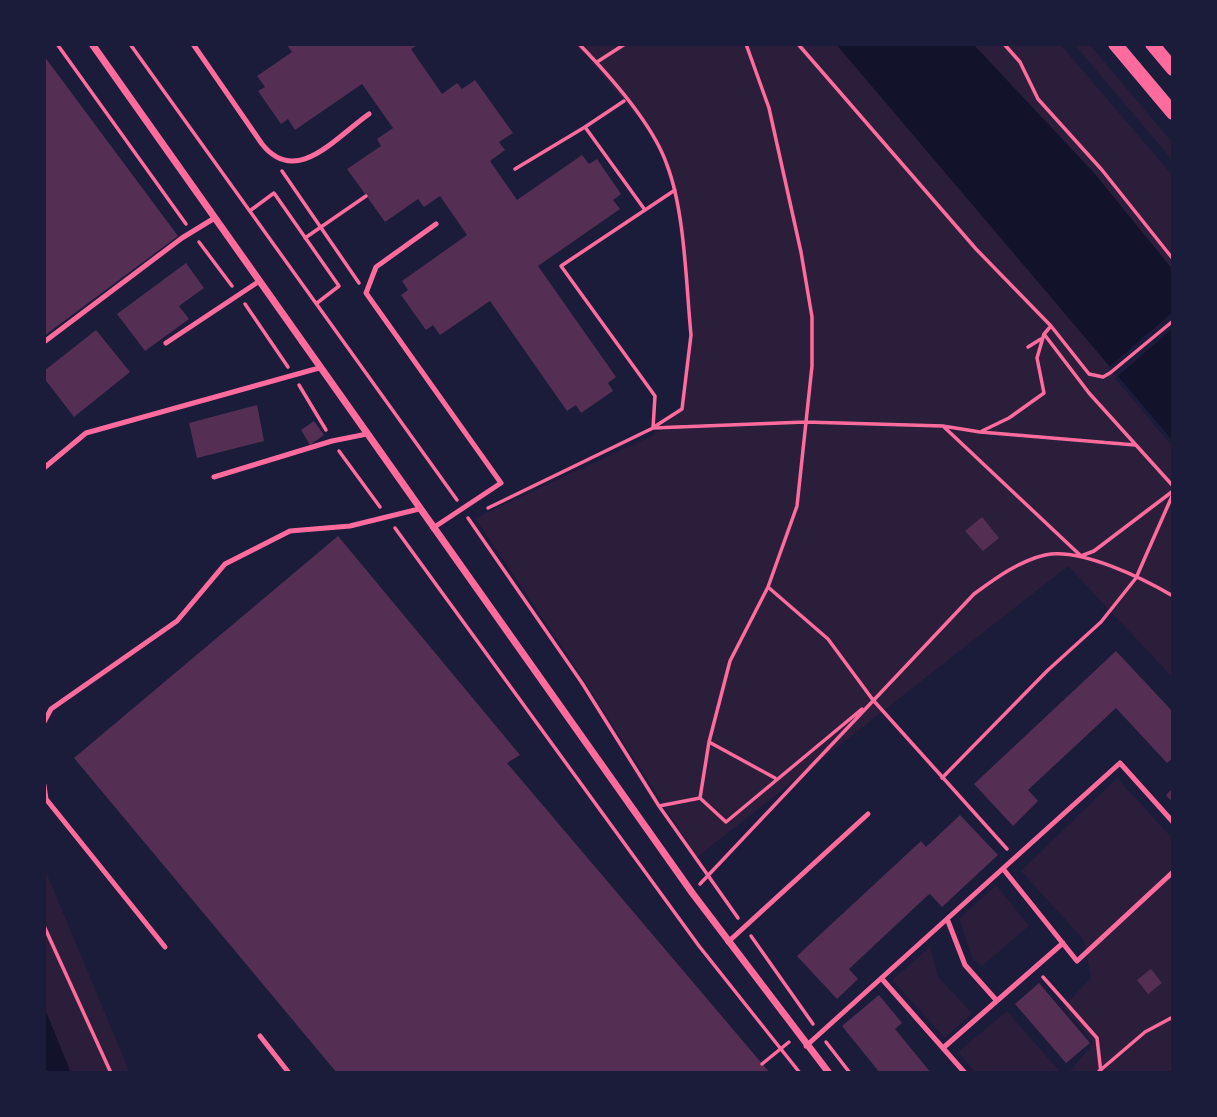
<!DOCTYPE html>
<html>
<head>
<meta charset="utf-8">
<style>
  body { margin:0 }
  #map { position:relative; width:1217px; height:1117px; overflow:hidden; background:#1b1b3a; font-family:"Libre Baskerville",serif }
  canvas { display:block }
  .frame { position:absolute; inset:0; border:46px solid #1b1b3a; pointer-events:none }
</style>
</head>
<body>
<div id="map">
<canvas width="1217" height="1117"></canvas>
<div class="frame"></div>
</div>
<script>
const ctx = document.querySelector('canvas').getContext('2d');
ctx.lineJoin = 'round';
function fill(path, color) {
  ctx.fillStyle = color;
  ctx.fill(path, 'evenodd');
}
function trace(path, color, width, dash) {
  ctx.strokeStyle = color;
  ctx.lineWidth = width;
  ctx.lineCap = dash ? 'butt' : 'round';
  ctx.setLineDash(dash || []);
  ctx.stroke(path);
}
fill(new Path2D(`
  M573 44H836L1104 359 1117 377 1115 378 1173 447V678L1068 566 697 857 567 654 475 518 654 435 682 409 691 335 674 184 655 138 586 55Z
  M973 44H1060L1173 176V270L1094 173Z
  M1074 44H1089L1173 143V161Z
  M1117 778 1173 839V1073H1068L1094 1043 1063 1007 1091 978 1084 940 1021 871Z
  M44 867 130 1073H71L44 1007Z
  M996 885 1029 926 982 966 973 959 959 919Z
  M930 947 938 977 972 1013 945 1038 892 980Z
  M1007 1011 1060 1072 1059 1073H976L958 1052Z`), '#2a1e3b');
fill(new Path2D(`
  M836 44H973L1094 173 1173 270V441Z
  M44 1007 71 1073H44Z`), '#12122b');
fill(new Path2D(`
  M1173 312V328L1117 377 1109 367Z`), '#1b1b3a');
fill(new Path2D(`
  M286 44H419L411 49 442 94 457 83 462 89 475 80 513 133 499 142 505 150 490 161 517 200 582 155 589 164 597 159 621 194 613 200 620 209 538 266 616 377 608 383 613 391 581 413 576 405 567 411 490 301 440 335 433 325 426 330 401 295 408 290 402 281 467 235 440 196 424 207 418 199 385 222 347 169 381 146 377 139 393 128 362 84 295 130 288 119 281 124 258 91 265 87 257 76 292 52Z
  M44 56 178 236 44 336Z
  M186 263 204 288 179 306 189 319 145 351 117 314Z
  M96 330 130 372 74 417 44 378V371Z
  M257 405 264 441 197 458 189 423Z
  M314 421 324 435 310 445 301 430Z
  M982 517 999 538 983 551 965 531Z
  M338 536 520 755 507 763 770 1073H337L74 758Z
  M1116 651 1173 712V758L1167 763 1116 708 1028 790 1038 801 1013 826 974 784Z
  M1173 788V803L1166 795Z
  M960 815 998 855 942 907 930 894 927 896 849 969 858 979 837 999 797 956 921 841 926 847Z
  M1151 969 1162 983 1148 994 1137 980Z
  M1039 983 1090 1043 1066 1063 1015 1004Z
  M879 995 902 1023 895 1029 931 1073H880L842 1026Z`), '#542f53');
trace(new Path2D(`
  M57 44 186 224
  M130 44 457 500
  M579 44C609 75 653 124 667 165 685 212 686 284 691 335L682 409 654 427
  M798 44 976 249 1051 326 1089 374 1103 377 1110 373 1173 321
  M1004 44 1020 62 1038 99 1102 170 1173 259
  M597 62 625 44
  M585 127 624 101
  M515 169 585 127 645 210
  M282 171 359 283
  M251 210 274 193 339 286 317 303
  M305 238 366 196
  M199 242 232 286
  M245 304 288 367
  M1051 326 1044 334 1089 393 1173 486
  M1028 347 1041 339
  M299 385 326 430
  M653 428 655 396 561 266 675 190
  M982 431 1009 418 1044 393 1037 358 1044 334
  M1135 445 980 432 943 426 1081 556 1094 551 1173 491
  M339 451 380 507
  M488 508 653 428 805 422 943 426
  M468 518 582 683 659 806
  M395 528 699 946 800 1073
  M768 587 828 639 873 700 1007 849
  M709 742 775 778
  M942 778 1047 671 1101 622 1136 578 1173 494
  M700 798 726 822 862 709
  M700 884 974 594C996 578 1019 561 1045 555 1080 547 1144 579 1173 596
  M738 918 659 806 700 798 709 742 730 661 768 587 797 506 812 366V317L801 252 769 108 746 44
  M44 926 111 1073
  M751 936 813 1024
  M1043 977 1097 1038 1101 1073
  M826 1042 850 1073
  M762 1064 789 1042
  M1097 1073 1145 1032 1173 1017`), '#ff6b9d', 3.5);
trace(new Path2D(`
  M193 44 262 144C296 187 335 138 369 114
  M44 342 182 238 213 219
  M166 343 258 282
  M44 468 86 433 319 368
  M214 477 332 441 367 434
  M433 528 501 483 366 293 376 267 436 224
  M44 722 51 709 177 621 225 564 290 531 350 526 419 509
  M44 785 46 799 165 947
  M1004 870 1077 961 1173 872
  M948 921 965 965 997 1001
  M728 942 868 814
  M882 979 965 1073
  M260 1036 289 1073
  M806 1046 1120 763 1173 822
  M943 1048 1063 943`), '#ff6b9d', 5);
trace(new Path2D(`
  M92 44 693 894 829 1073`), '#ff6b9d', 7);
trace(new Path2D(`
  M1115 44 1173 113
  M1152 44 1173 69`), '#ff6b9d', 14);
</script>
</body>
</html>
